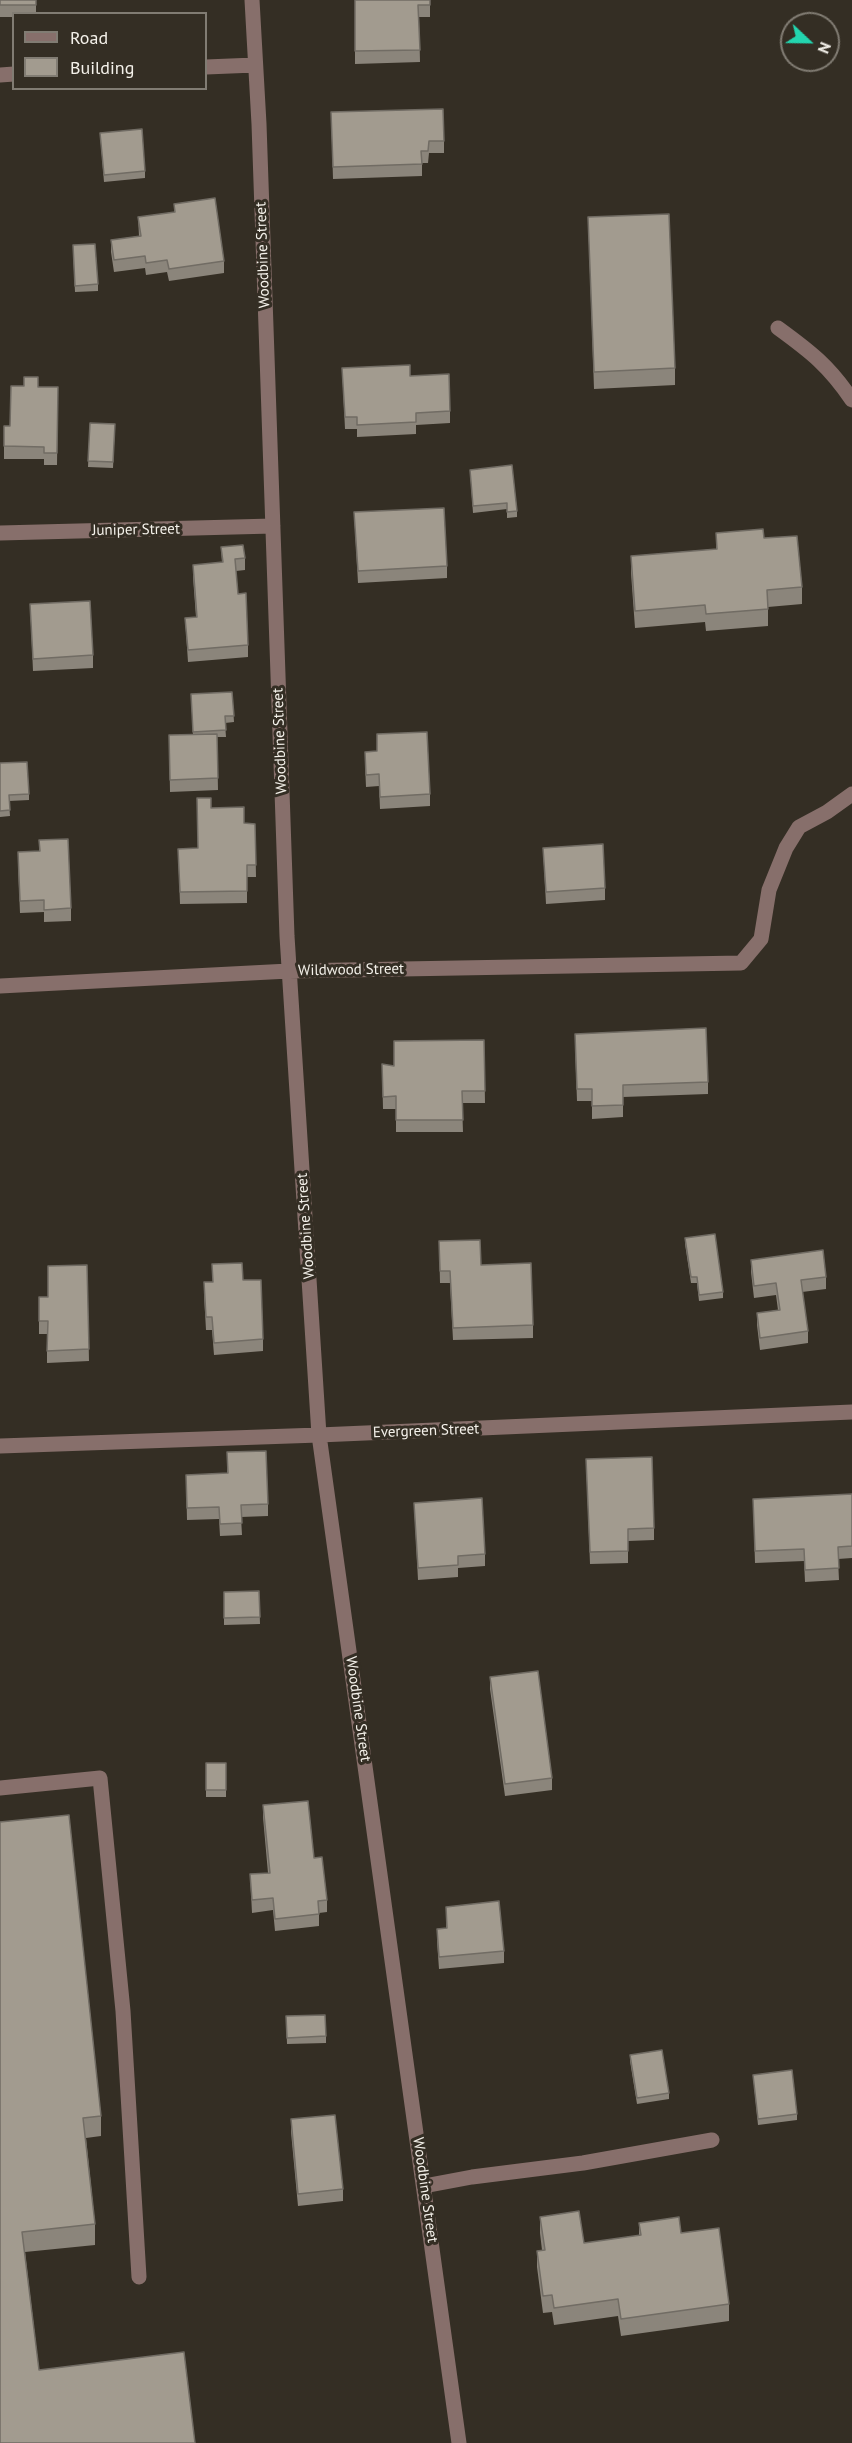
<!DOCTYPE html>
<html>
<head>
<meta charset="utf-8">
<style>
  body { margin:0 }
  #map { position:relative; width:852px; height:2443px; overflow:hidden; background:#342e24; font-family:"PT Sans",sans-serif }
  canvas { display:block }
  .legend { position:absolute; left:12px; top:12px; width:195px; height:78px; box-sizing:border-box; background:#342e24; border:2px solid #817c73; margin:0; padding:8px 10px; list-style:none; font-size:18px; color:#f4f1ea }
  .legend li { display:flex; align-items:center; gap:12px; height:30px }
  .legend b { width:30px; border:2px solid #817c73 }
  .north { position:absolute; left:780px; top:12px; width:60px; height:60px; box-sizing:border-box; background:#342e24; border:2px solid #817c73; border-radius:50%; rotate:112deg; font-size:16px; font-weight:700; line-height:24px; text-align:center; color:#f4f1ea }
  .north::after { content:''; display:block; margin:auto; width:21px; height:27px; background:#23d5af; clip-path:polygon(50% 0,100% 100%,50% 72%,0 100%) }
</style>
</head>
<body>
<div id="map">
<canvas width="852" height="2443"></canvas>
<ul class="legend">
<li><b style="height:8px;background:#876f6b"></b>Road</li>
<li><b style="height:16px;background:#a29b8f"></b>Building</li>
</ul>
<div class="north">N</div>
</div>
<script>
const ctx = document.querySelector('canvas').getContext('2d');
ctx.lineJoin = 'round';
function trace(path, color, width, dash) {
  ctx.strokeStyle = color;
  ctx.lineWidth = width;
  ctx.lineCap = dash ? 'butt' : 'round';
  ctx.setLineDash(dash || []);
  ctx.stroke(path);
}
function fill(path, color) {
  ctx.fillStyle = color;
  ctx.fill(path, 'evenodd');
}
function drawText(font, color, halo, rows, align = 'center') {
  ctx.font = font + ' "PT Sans",sans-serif';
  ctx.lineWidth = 6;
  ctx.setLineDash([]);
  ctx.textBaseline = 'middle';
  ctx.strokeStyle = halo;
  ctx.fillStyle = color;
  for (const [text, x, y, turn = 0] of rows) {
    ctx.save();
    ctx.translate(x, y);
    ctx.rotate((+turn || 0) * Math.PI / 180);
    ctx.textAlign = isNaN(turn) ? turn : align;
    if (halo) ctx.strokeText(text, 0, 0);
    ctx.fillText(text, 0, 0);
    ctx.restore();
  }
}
trace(new Path2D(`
  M252 0 259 124 287 936 319 1435 459 2443
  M206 67 255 65
  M0 75 14 74
  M778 328C811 352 829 366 852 400
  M0 533 273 526
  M0 986 289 971 741 963 761 939 769 890 786 848 799 827 827 812 852 794
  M0 1446 319 1435 852 1412
  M0 1788 100 1778 123 2011 139 2277
  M424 2186 472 2177 583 2163 712 2140`), '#876f6b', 15);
fill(new Path2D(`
  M0 0H36V14H14V17H0Z
  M355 0H430V17H419L420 62 355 64Z
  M331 112 444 141V153H429L428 163H422V176L333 179Z
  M100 133 145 171V178L104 182Z
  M174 204 224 261V273L169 281 167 272 146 275 145 268 114 272 111 252V240L139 236 138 217 174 212Z
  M588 217 675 368V385L594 389Z
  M73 252 98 284V291L75 292Z
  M342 368 410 376 450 411V423L416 425V434L357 437V429H345Z
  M38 387H58L57 465H44V459H4V426H10Z
  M90 423 115 424 113 468 88 467Z
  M470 470 517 511V517L507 518V509L473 513Z
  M354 512 447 566V578L358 583Z
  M716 533 764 538 802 587V604L768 607V626L706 631 705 622 635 628 631 573V556L716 549Z
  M221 547 245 558V570L236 571 238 594 248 645V657L188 662 185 618 196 617 193 577V565L222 563Z
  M30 604 93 655V668L33 671Z
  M232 692 234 722 225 723 226 737H217L218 790 170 792 169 735H193L191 694Z
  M377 734 430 794V806L380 809 379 786 366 787 365 764V752L377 751Z
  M0 763 29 794V800L9 801 10 816 0 817Z
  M211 808 244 823 255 824 256 877H247V903L180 904 178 849 198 848Z
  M39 840 71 908V921L44 922V912L20 913 18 864 39 851Z
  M543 848 605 888V900L546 904Z
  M484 1040 485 1103H462L463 1132H396V1109H383L382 1064 394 1066Z
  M575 1046 708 1082V1094L623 1097V1117L592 1119V1101H577Z
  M685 1238 723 1292V1298L699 1301 697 1283H691L685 1244Z
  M439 1241 533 1325V1338L453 1340 450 1283H440Z
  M751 1260 826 1277V1289L802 1292 808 1331V1343L760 1350 757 1325V1313L778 1310 776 1295 754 1298 751 1272Z
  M212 1264 243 1280 263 1339V1351L214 1355 212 1330H206L204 1294 213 1282Z
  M87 1265 89 1361 47 1363V1334H39V1297H48Z
  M227 1452 268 1504V1516L241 1517 242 1535 220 1536 219 1519 187 1520 186 1475 227 1473Z
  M586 1459 654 1528V1540L628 1541V1563L590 1564Z
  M852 1494V1558L838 1559 839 1580 805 1582 804 1561 755 1563 753 1499Z
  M414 1503 485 1554V1566L458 1568V1577L418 1580Z
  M259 1591 260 1624 224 1625V1592Z
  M490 1677 552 1778V1790L505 1796 490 1689Z
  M206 1763H226V1797H206Z
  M263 1805 327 1900V1912L319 1913V1926L275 1931 273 1910 252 1913 250 1874 268 1873 263 1817Z
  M0 1822 101 2116V2136L86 2138 95 2224V2245L25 2252 39 2370 0 2443Z
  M446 1907 504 1951V1963L439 1969 437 1941V1929L446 1928Z
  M286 2016 326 2036V2043L287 2044Z
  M630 2055 669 2093V2099L637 2104 630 2061Z
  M753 2075 797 2114V2120L758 2125Z
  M291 2119 343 2189V2201L298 2206 291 2132Z
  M540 2217 584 2243 639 2236V2223L681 2233 729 2304V2321L621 2336 618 2316 554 2325 552 2312 543 2313 537 2267V2251L542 2250 540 2233Z`), '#8b857b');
const building = new Path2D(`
  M0 0H36V5H0Z
  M355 0H430V5H418L420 50 355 51Z
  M443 109 444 141H429L428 151H421L422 164 333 167 331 112Z
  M142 129 145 171 104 175 100 133Z
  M215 198 224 261 169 269 167 260 146 263 145 256 114 260 111 240 141 236 138 217 175 212 174 204Z
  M669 214 675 368 594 372 588 217Z
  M95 244 98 284 75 286 73 245Z
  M410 365V376L449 374 450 411 416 413V422L357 425V417H345L342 368Z
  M24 377H38V387H58L57 453H44V447L4 446V426H10L11 386H24Z
  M90 423 115 424 113 462 88 461Z
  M512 465 517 511 507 512V503L473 506 470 470Z
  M444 508 447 566 358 571 354 512Z
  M763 529 764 538 797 536 802 587 767 590 768 609 706 614 705 605 635 611 631 556 717 549 716 533Z
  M243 545 245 558 235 559 238 594 246 593 248 645 188 650 185 618 197 617 193 565 223 562 221 547Z
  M90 601 93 655 33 659 30 604Z
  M232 692 234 716H225L226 730 193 732 191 694Z
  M427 732 430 794 380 797 379 774 366 775 365 752 377 751V734Z
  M217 734 218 778 170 780 169 735Z
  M27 762 29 794 9 795 10 810 0 811V763Z
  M197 798H211V808L244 807V823L255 824 256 865H247V891L180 892 178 849 198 848Z
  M68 839 71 908 44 910V900L20 901 18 852 40 851 39 840Z
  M603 844 605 888 546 892 543 848Z
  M706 1028 708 1082 623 1085V1105L592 1106V1089H577L575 1034Z
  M484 1040 485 1091H462L463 1120H396V1096L383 1097 382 1064 394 1066V1041Z
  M715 1234 723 1292 699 1295 697 1277H691L685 1238Z
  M480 1240 481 1265 531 1263 533 1325 453 1328 450 1271H440L439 1241Z
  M823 1250 826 1277 801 1280 808 1331 760 1338 757 1313 780 1310 776 1283 754 1286 751 1260Z
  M242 1263 243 1280H261L263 1339 214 1343 212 1317H206L204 1282H213L212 1264Z
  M87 1265 89 1349 47 1351 48 1321H39V1297H48V1266Z
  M266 1451 268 1504 241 1505 242 1523 220 1524 219 1507 187 1508 186 1475 228 1473 227 1452Z
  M652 1457 654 1528 628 1529V1551L590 1552 586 1459Z
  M852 1494V1546L838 1547 839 1568 805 1570 804 1549 755 1551 753 1499Z
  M482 1498 485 1554 458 1556V1565L418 1568 414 1503Z
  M259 1591 260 1617 224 1618V1592Z
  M538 1671 552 1778 505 1784 490 1677Z
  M206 1763H226V1790H206Z
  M308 1801 314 1858 322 1857 327 1900 318 1901 319 1914 275 1919 273 1898 252 1900 250 1874 270 1873 263 1805Z
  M69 1815 101 2116 83 2118 95 2224 22 2232 39 2370 184 2352 195 2443H0V1822Z
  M499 1901 504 1951 439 1957 437 1929 447 1928 446 1907Z
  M325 2015 326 2036 287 2038 286 2016Z
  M662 2050 669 2093 637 2098 630 2055Z
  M792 2070 797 2114 758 2119 753 2075Z
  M335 2115 343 2189 298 2194 291 2119Z
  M579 2211 584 2243 641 2235 639 2223 679 2217 681 2233 719 2228 729 2304 621 2319 618 2299 554 2308 552 2295 543 2296 537 2251 545 2250 540 2217Z`);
fill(building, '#a29b8f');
trace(building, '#716c64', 1.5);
drawText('15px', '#f4f1ea', '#342e24', [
  ["Woodbine Street",263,255,-92],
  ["Juniper Street",136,530,-1],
  ["Woodbine Street",280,741,-92],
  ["Wildwood Street",351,970,-1],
  ["Woodbine Street",306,1226,-94],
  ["Evergreen Street",426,1431,-2],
  ["Woodbine Street",358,1709,82],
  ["Woodbine Street",425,2190,82]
]);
</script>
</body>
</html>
